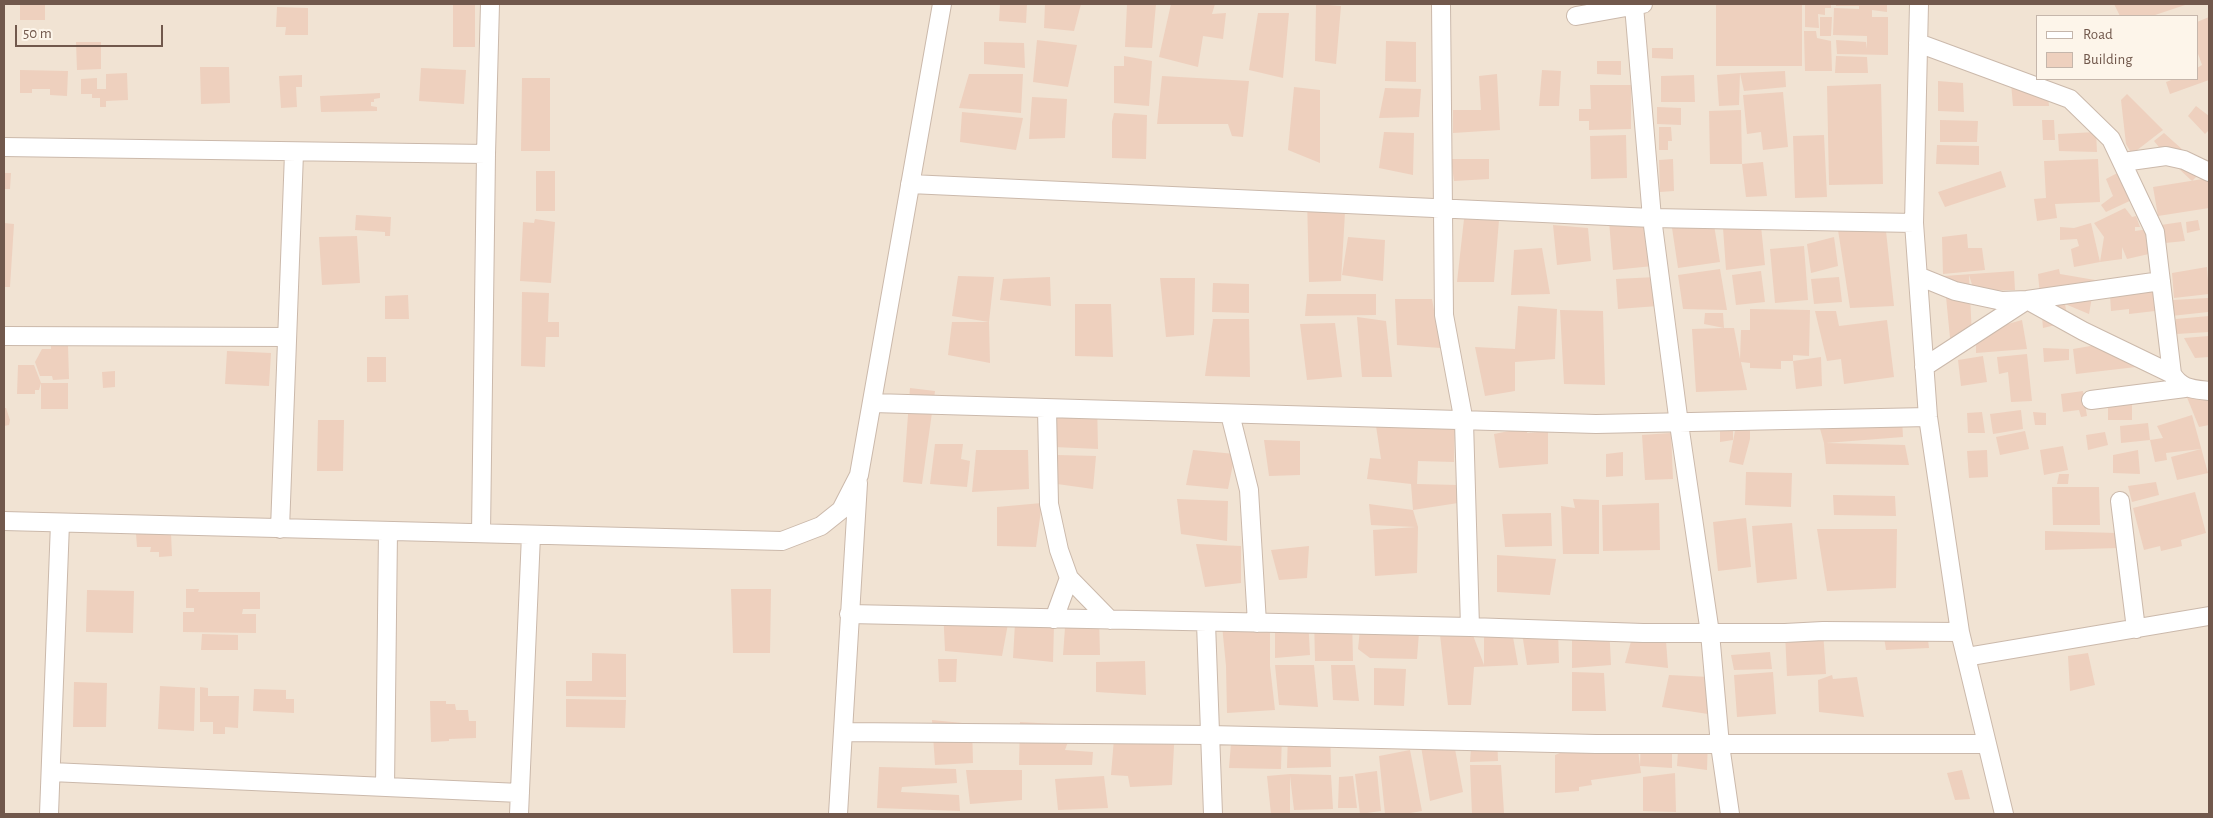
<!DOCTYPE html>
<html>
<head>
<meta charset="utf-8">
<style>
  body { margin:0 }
  #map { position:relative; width:2213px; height:818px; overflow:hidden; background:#faf1e4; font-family:"Alegreya Sans",sans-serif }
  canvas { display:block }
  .frame { position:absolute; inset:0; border:5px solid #71584c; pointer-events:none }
  .legend { position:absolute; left:2036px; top:15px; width:162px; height:65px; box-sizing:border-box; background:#fdf5ea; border:1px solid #c5b6ab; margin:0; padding:6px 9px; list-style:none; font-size:15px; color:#71584c }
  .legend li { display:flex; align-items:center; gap:10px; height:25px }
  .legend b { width:25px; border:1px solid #c5b6ab }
  .scale { position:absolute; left:15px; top:25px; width:148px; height:22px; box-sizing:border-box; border:2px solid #71584c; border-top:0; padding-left:6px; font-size:15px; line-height:18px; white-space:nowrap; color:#71584c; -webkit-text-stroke:4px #fdf5ea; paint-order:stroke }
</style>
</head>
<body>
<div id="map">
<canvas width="2213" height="818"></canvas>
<div class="frame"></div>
<ul class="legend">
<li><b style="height:6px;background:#fff"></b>Road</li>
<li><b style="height:14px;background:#eed0be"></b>Building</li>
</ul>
<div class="scale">50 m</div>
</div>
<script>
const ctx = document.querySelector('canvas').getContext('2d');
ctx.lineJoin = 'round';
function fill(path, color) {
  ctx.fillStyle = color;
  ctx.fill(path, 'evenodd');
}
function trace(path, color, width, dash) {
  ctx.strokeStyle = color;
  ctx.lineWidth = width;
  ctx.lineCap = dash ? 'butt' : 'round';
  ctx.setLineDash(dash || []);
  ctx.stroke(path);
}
fill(new Path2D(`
  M4 4H2209V814H4ZM2037 16H2197V79H2037Z`), '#f1e3d3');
fill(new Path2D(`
  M20 4H45V20H20Z
  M453 4H475V47H453Z
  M1000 4H1027L1026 23 999 21Z
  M1045 4H1081L1074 31 1044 28Z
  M1127 4H1156L1152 48 1125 47Z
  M1171 4H1215L1212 14 1226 13 1223 39 1203 36 1198 67 1159 57Z
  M1316 4 1341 6 1336 64 1315 61Z
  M1716 4H1802V66H1716Z
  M1805 4H1831V8H1825V15L1818 14 1819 28 1805 27Z
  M1836 4H1887V12L1872 10V17H1888V55L1837 54 1836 40 1866 42 1867 49V36L1833 35 1834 8 1859 9V6H1836Z
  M2114 4H2188L2152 16H2120Z
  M277 7 308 8V35H285L286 27H276Z
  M1258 13H1289L1283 78 1249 70Z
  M1820 17H1832L1831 36H1820Z
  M2209 17V80L2170 94 2166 82 2174 79H2197V68L2202 65 2197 51V22Z
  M1804 31H1816L1817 38 1831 41 1832 71H1805Z
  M1037 40 1077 45 1068 87 1033 82Z
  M1386 41 1416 42V82L1385 81Z
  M76 42H101V69L77 70Z
  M984 42 1024 43 1025 68 984 64Z
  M1652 48H1673V59L1652 58Z
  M1124 56 1152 61 1149 106 1114 103V66H1124Z
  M1836 56 1867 57 1868 73H1835Z
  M1597 61H1621V75L1597 74Z
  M200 67H229L230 103 201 104Z
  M421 68 466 70 464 104 419 101Z
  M20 70 68 71 67 96 50 95V89H32V93H20Z
  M1542 70 1561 71 1559 106H1539Z
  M1785 71 1786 87 1744 91 1740 73Z
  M127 73 128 100 106 101V107H100V98H92V94H81V79L97 78V89H106V74Z
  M1740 73 1739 105 1719 106 1717 75Z
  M969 74H1023L1021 113 959 108Z
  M1497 74 1500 130 1453 133V110H1481L1479 76Z
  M302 75V87H296L297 107 281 108 279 76Z
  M1694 75 1695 102H1661V76Z
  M1162 76 1249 81 1243 137 1232 136 1228 124H1157Z
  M522 78H550V151H521Z
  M1938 81 1963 83 1964 112 1938 111Z
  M2011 83 2047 84 2049 106H2013Z
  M1881 84 1883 184 1829 185 1827 86Z
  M1590 85H1631V129L1589 130V121H1579V109H1591Z
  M1294 87 1320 90V163L1288 150Z
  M1385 88 1421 89 1419 117 1379 118Z
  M1783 92 1788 147 1763 150 1761 132 1747 134 1743 95Z
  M380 93V98L374 99V102H371V106L377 107V111L321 112 320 96Z
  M2127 94 2163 130 2132 154 2126 144 2121 100Z
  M1032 97 1067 99 1065 138 1029 139Z
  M2196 106 2209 116V130L2205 134 2188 116Z
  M1657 107 1681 108V125L1657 124Z
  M1741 110 1742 164 1763 162 1767 196 1746 197 1742 164H1710L1709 111Z
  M962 112 1023 118 1016 150 960 142Z
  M1114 113 1147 115 1146 159 1112 158V122Z
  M1940 120 1978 121 1977 142H1940Z
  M2042 120H2054L2055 140H2043Z
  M1659 127H1671L1672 141H1668V150H1659Z
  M1384 132 1414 133 1413 175 1379 168Z
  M2096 132 2097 152 2059 151 2058 134Z
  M2164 133 2184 151 2172 163 2154 141Z
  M1626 135 1627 178 1591 179 1590 136Z
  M1824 135 1827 197 1795 198 1793 136Z
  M1937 145 1979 146V165L1936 164Z
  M1451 159H1489V179L1454 181Z
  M1673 159 1674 191 1660 192 1659 160Z
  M2098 159 2100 202 2055 204 2057 218 2037 221 2034 199 2046 198 2044 161Z
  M2176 166 2204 169 2192 181Z
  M2123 170 2136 198 2106 212 2101 205 2113 196 2106 179Z
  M536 171H555V211H536Z
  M2001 171 2006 187 1945 207 1938 192Z
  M4 173H11L10 189H4Z
  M2209 178V208L2158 216 2153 187Z
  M1346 195 1341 281 1309 282 1307 197Z
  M2125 208 2132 217 2136 216 2140 227H2135V231L2149 229 2153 253 2127 259 2122 247V259L2100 262 2104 237 2094 223Z
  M356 215 391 217 390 236H385V232L355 230Z
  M535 219 555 222 551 283 520 281 523 222 534 223Z
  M1464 219 1499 220 1494 282H1457Z
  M2198 220 2200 230 2187 233 2186 222Z
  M1609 221 1648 222 1653 266 1613 270Z
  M2181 222 2185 241 2165 243 2161 225Z
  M4 223 14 224 10 287H4Z
  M2091 223 2100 262 2074 267 2071 249 2079 246 2077 239 2060 240V227L2074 228Z
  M1553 225 1588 228 1591 261 1557 265Z
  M1714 225 1720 262 1678 268 1672 228Z
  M1761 226 1765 265 1726 270 1723 228Z
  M1838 230 1886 231 1894 306 1850 308Z
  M1967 234 1968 248H1982L1985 270 1943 274 1942 237Z
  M357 236 360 283 322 285 319 237Z
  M1348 237 1385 240 1383 281 1342 275Z
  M1834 237 1838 266 1811 273 1807 244Z
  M1804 246 1808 300 1775 303 1770 249Z
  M1542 248 1550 294 1511 295 1514 250Z
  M2207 267 2209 294 2174 298 2172 273Z
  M1720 269 1727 310 1683 309 1678 275Z
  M2059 269 2060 274 2095 280 2089 314 2065 304 2068 322 2043 328 2038 274Z
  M1761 271 1765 302 1736 305 1732 275Z
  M2014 271 2015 290 1974 291 1969 275 1972 336 1950 338 1944 276Z
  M2151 273 2155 311 2129 314V309L2111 311 2109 279Z
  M958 276 994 277 989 322 952 316Z
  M1050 277 1051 306 1000 300 1003 279Z
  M1656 277 1658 306 1618 309 1616 279Z
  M1839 277 1842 302 1814 304 1811 279Z
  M1160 278H1195L1194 335 1166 337Z
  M1213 283 1249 284V313L1212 312Z
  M522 292 549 293 548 322H559V337H546L545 367 521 366Z
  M1307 294H1376V315L1305 316Z
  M408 295 409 319H385V296Z
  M2208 298V312L2171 316 2173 300Z
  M1395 299H1432L1441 348 1397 345Z
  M1075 304H1111L1113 357 1075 356Z
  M1518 306 1557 309 1555 359 1515 362V391L1485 396 1475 347 1515 349Z
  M1750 309 1810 310 1809 356 1793 355V361L1821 357 1822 386 1796 389 1793 361H1781V369L1750 368V363L1741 362 1747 390 1696 392 1692 329 1724 328 1704 324 1705 313H1723L1724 328H1734L1740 359 1741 330H1750Z
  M1560 310 1603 311 1605 385 1564 384Z
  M1815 311H1836L1839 326 1887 320 1894 377 1844 384 1841 359 1827 361Z
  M2209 316V332L2176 334V319Z
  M1357 317 1386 321 1392 377H1362Z
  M1213 319H1249L1250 377 1205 376Z
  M2022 320 2027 349 1976 353V333Z
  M952 322H989L990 363 948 355Z
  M1335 323 1342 377 1307 380 1300 324Z
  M2209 336V357L2195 358 2184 338Z
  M2102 344 2134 360 2136 367 2076 374 2073 349Z
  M51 345H68L69 379 53 380 52 376H40L35 362 42 349H51Z
  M2043 348 2069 349V360L2044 362Z
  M227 351 271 353 269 386 225 384Z
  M2027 354 2032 401 2011 402 2008 372 1999 374 1997 357Z
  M1983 356 1987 382 1961 386 1958 360Z
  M367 357H386V382H367Z
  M18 365H34L41 383 39 390H35V394H17Z
  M115 371V387L103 388 102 372Z
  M41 383H68V409H41Z
  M910 388 935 391 922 484 903 482Z
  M2083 391 2087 416 2081 417 2079 410 2063 412 2061 394Z
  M2209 392V425L2199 427 2186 395Z
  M2108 398H2132V420H2108Z
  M1056 401H1097L1098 449 1054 447Z
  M4 408H6L10 420 9 425 4 426Z
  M2021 410 2023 429 1993 434 1990 414Z
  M1982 412 1985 433H1968L1967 413Z
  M2033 412 2046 413V425H2035Z
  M2192 415 2208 473 2177 480 2171 457 2201 449 2166 453 2167 460 2155 462 2150 440 2163 438 2157 426Z
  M1506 416 1531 417 1527 433 1548 431V464L1499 468 1494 434 1509 431Z
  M1902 418 1903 437 1826 443 1905 445 1909 465 1826 464 1824 443 1819 425Z
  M318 420H344L343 471H317Z
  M1455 421 1454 462 1418 461 1417 484 1458 485V503L1413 510 1411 484 1367 479 1370 458 1381 459 1376 426Z
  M2148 423 2150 440 2121 443 2120 426Z
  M1733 425V440L1720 442V426Z
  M1750 425V439L1743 465 1729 462 1736 426Z
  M2025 431 2029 449 2000 455 1996 437Z
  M2105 432 2108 445 2088 450 2086 435Z
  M1671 433 1673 479 1645 480 1642 435Z
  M1264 440 1300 441V475L1269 476Z
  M935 444H963L961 459 970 461 967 487 930 484Z
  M2063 446 2068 470 2044 475 2040 450Z
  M976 450H1028L1029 489 972 492Z
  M1193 450 1235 454 1228 489 1186 485Z
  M1987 450 1988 477 1969 478 1967 451Z
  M2138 450 2140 474 2113 473V455Z
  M1623 452V476L1606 477V454Z
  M1058 455 1096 456 1093 489 1057 484Z
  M1746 472 1792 473 1791 507 1745 505Z
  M2059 474H2069L2068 484H2057Z
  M2156 482 2159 495 2132 502 2128 486Z
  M2052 487H2099L2100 525H2053Z
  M2195 492 2206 533 2181 540 2182 546 2161 551 2160 546 2144 550 2133 508Z
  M1833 495 1895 496 1896 516 1834 515Z
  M1177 499 1228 501 1227 541 1181 534Z
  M1573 499 1599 500V554H1563L1561 506 1575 508Z
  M1042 503 1036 547 997 546V507Z
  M1659 503 1660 550 1603 551 1602 505Z
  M1369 504 1413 510 1418 527 1417 573 1375 576 1373 530 1416 527 1371 525Z
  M1551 513 1552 546 1505 547 1502 514Z
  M1746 518 1751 567 1718 571 1713 522Z
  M1792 523 1797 579 1757 583 1752 526Z
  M1817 529H1897L1896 588 1827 591Z
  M2045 531 2117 533 2119 548 2045 550Z
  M171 533 172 556 159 557V552H150L151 547H137L136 534Z
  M1196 544 1241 546V583L1205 587Z
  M1309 546 1307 578 1279 580 1271 550Z
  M1497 555 1556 559 1550 595 1497 592Z
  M186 589H199L198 592H260V609H243L242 614H256V633L183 632V612H194V608H186Z
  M731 589H771L770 653H733Z
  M87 590 134 591 133 633 86 632Z
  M943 607 1010 613 1002 656 945 651Z
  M1066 614 1099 616 1100 655H1063Z
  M1221 615 1270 617V666L1275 710 1227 713 1226 666Z
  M1314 616 1352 617 1353 661H1315Z
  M1308 617 1310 655 1275 658V618Z
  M1361 619H1420L1417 659 1370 658 1358 649Z
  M1572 621 1609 624 1611 665 1572 668Z
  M1015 623 1054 625 1053 662 1013 658Z
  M1470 627 1484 665V637H1513L1518 665 1474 667 1471 705H1448L1440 635Z
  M1635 627H1665L1668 668 1625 663Z
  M1558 630 1559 663 1527 665 1522 633Z
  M1823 631 1826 674 1787 676 1785 633Z
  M1927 632 1929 648 1886 650 1884 637Z
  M202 634 238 635V650H201Z
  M1770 652 1772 669 1734 670 1731 655Z
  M592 653 626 654V697L566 696V681H592Z
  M2088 653 2095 685 2070 691 2068 656Z
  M938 659H957L956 682H939Z
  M1145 661 1146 695 1096 692V662Z
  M1275 665H1314L1318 707 1279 705Z
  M1331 665H1355L1359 701 1333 700Z
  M1374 668 1406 669 1404 706 1374 705Z
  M1572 672 1604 673 1606 711H1572Z
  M1773 672 1776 714 1737 717 1734 675Z
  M1669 675 1710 677 1708 714 1662 707Z
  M1832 675 1833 679 1857 677 1864 717 1819 712 1818 680Z
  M74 682 107 683 106 727H73Z
  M160 686 195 688 194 731 158 729Z
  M200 687 208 688V696H239L238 728 225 727V734H213V722H200Z
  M254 689 286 690V699H294V713L253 711Z
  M566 699 626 700 625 728 566 727Z
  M430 701H446V704H455L456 710H468L469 721H476V738L449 739V741L431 742Z
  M932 720 972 724 973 763 935 765Z
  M1020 722 1074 725 1065 750 1093 752 1092 765H1019Z
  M1115 726H1175L1172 785 1130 787 1128 776 1111 775Z
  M1330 729 1331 767 1287 768 1288 731Z
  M1232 731 1282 733 1281 769 1229 768Z
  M1452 733 1463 792 1430 801 1420 740Z
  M1497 733 1498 761 1470 762 1472 735Z
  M1636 734 1640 766 1641 736H1672V768L1640 766 1641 773 1591 780 1592 785 1579 787V791L1555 793V755L1574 747V740Z
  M1679 736 1708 737 1707 770 1677 766Z
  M1410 750 1422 811 1405 814H1385L1379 756Z
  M1470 765H1501L1504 813 1472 814Z
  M879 767 956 769 957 783 902 787 901 792 959 795 960 811 877 808Z
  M966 770H1022V800L970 804Z
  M1962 770 1970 799 1955 800 1947 773Z
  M1377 771 1381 811 1360 814 1355 774Z
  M1675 773 1676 812 1643 811V777Z
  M1290 774 1331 775 1333 809 1294 810 1290 776V814H1271L1267 776Z
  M1104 776 1108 808 1058 810 1055 779Z
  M1353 776 1357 808H1338L1339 777Z`), '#eed0be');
const street = new Path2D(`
  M1441 4 1444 315 1464 422 1470 627
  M1919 4 1914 223 1928 417 1960 632 2004 814
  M1634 6 1652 218 1679 424 1710 633 1720 745 1730 814
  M1576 16 1643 4
  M1918 43 2070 99 2111 139 2155 232 2172 374C2181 389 2192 389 2209 391
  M4 147 486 154
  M2123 162 2166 156 2184 160 2209 172
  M910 184 1652 218 1914 223
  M1918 276 1955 291 2002 301 2027 300 2161 281
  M4 336 287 337
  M1924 367 2027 300 2083 331 2172 374
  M2091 400 2185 388
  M873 403 1596 424 1928 417
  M1047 409 1049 504 1059 550 1069 578 1110 620
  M1230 414 1249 490 1257 623
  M2120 501 2136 629
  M4 521 782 541 821 526 841 510 859 475 942 4
  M280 529 294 153
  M481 533 486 154 490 4
  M849 614 1470 627 1643 633H1785L1823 631 1960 632
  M1054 619 1069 578
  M1206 623 1213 814
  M1966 657 2209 616
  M843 732 1209 735 1596 744H1987
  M51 772 520 793
  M385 787 388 531
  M49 814 60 523
  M519 814 531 535
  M838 814 858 483`);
trace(street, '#cbb9ab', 20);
trace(street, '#fff', 18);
</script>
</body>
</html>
